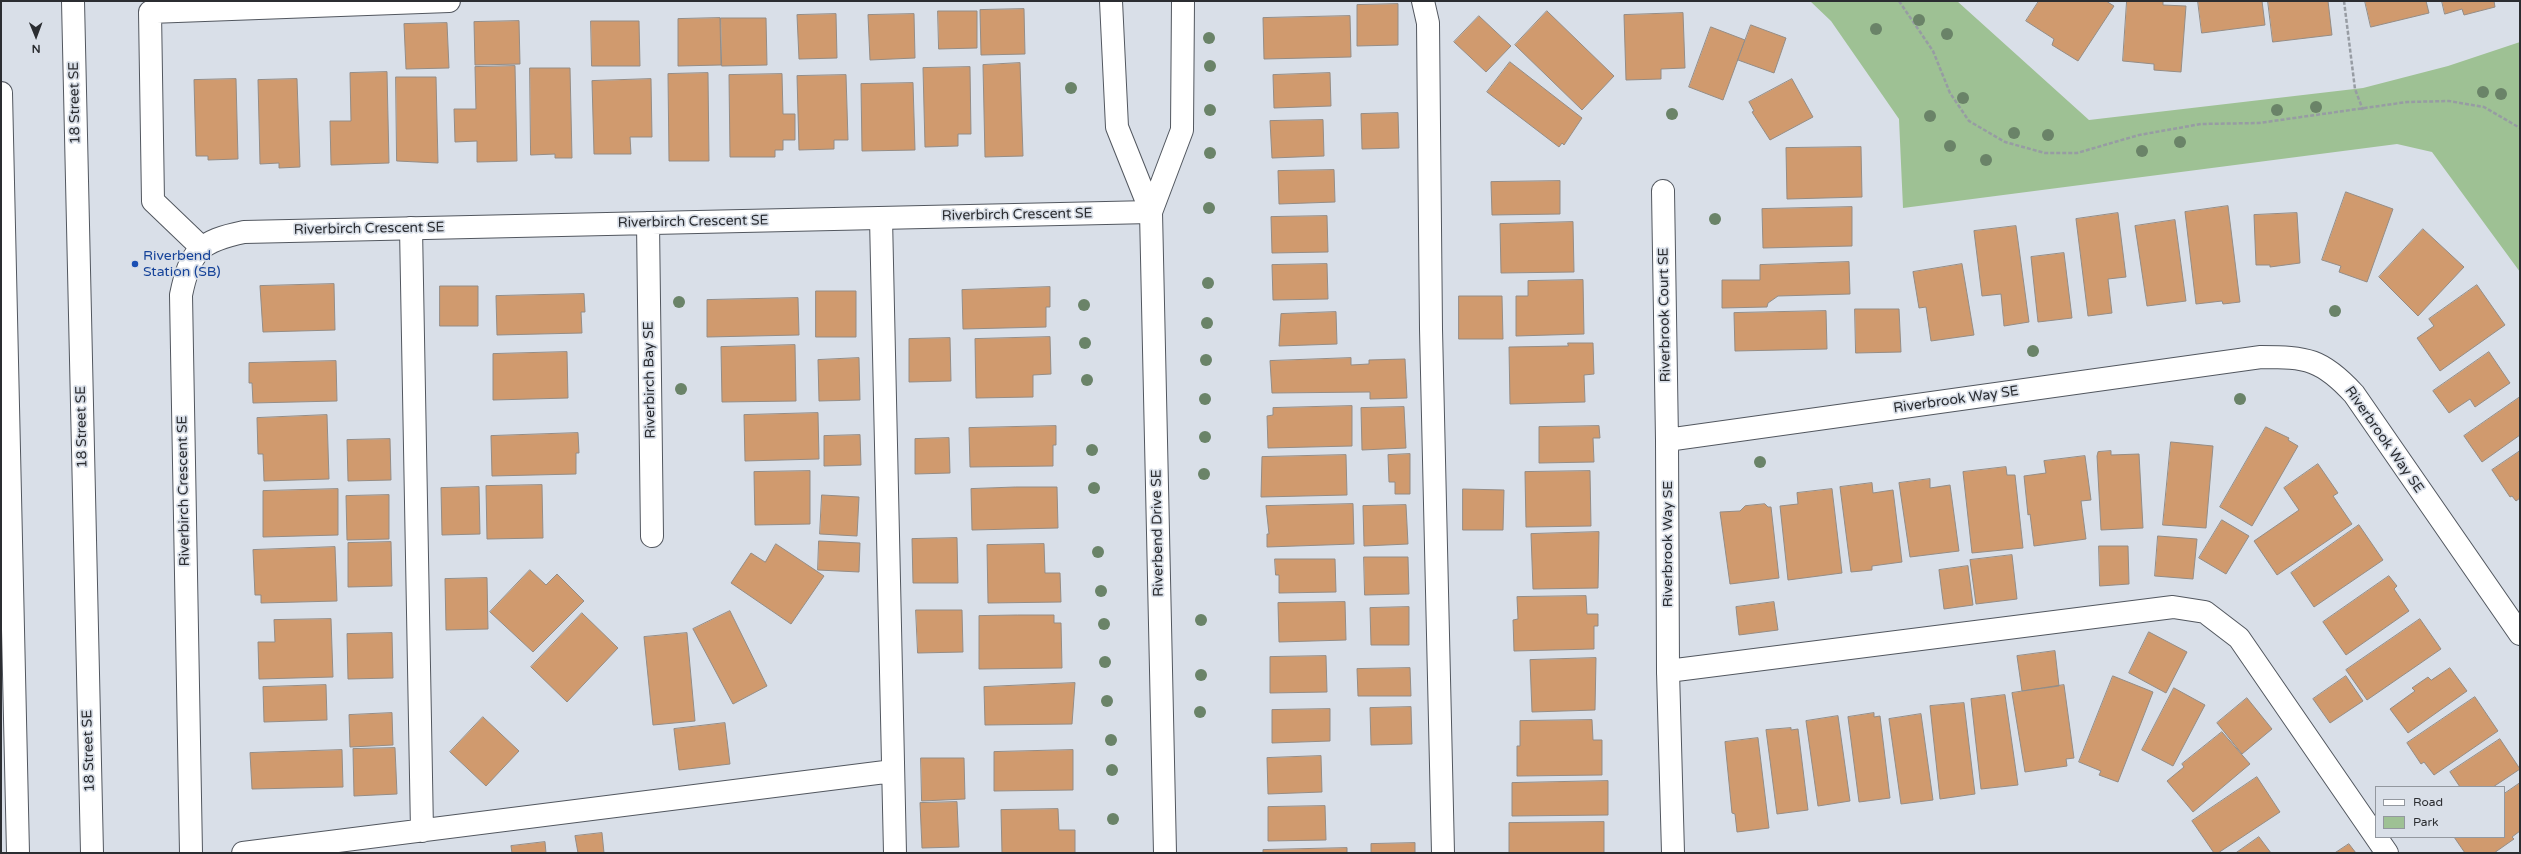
<!DOCTYPE html>
<html>
<head>
<meta charset="utf-8">
<style>
  body { margin:0 }
  #map { position:relative; width:2521px; height:854px; overflow:hidden; background:#d9dfe8; font-family:"Varela Round",sans-serif }
  canvas { display:block }
  .frame { position:absolute; inset:0; border:2px solid #2b2d31; pointer-events:none }
  .legend { position:absolute; left:2375px; top:786px; width:130px; height:52px; box-sizing:border-box; background:#d9dfe8; border:1px solid #93989f; margin:0; padding:5px 7px; list-style:none; font-size:12px; color:#2b2d31 }
  .legend li { display:flex; align-items:center; gap:8px; height:20px }
  .legend b { width:20px; border:1px solid #93989f }
  .north { position:absolute; left:16px; top:16px; width:40px; height:40px; -webkit-text-stroke:3px #d9dfe8; paint-order:stroke; rotate:179deg; font-size:11px; font-weight:700; line-height:16px; text-align:center; color:#2b2d31 }
  .north::after { content:''; display:block; margin:auto; width:14px; height:18px; background:#2b2d31; clip-path:polygon(50% 0,100% 100%,50% 72%,0 100%) }
</style>
</head>
<body>
<div id="map">
<canvas width="2521" height="854"></canvas>
<div class="frame"></div>
<ul class="legend">
<li><b style="height:5px;background:#fff"></b>Road</li>
<li><b style="height:11px;background:#9ec194"></b>Park</li>
</ul>
<div class="north">N</div>
</div>
<script>
const ctx = document.querySelector('canvas').getContext('2d');
ctx.lineJoin = 'round';
function fill(path, color) {
  ctx.fillStyle = color;
  ctx.fill(path, 'evenodd');
}
function trace(path, color, width, dash) {
  ctx.strokeStyle = color;
  ctx.lineWidth = width;
  ctx.lineCap = dash ? 'butt' : 'round';
  ctx.setLineDash(dash || []);
  ctx.stroke(path);
}
function drawText(font, color, halo, rows, align = 'center') {
  ctx.font = font + ' "Varela Round",sans-serif';
  ctx.lineWidth = 3.5;
  ctx.setLineDash([]);
  ctx.textBaseline = 'middle';
  ctx.strokeStyle = halo;
  ctx.fillStyle = color;
  for (const [text, x, y, turn = 0] of rows) {
    ctx.save();
    ctx.translate(x, y);
    ctx.rotate((+turn || 0) * Math.PI / 180);
    ctx.textAlign = isNaN(turn) ? turn : align;
    if (halo) ctx.strokeText(text, 0, 0);
    ctx.fillText(text, 0, 0);
    ctx.restore();
  }
}
fill(new Path2D(`
  M1810 1H1957L2089 120 2363 88 2448 66 2520 42V272L2432 152 2397 144 1903 208 1899 119 1831 21Z`), '#9ec194');
const building = new Path2D(`
  M2039 1H2106L2114 6 2078 61 2052 45 2054 39 2026 21Z
  M2127 1H2163V5L2186 6 2181 72 2154 70V64L2123 61Z
  M2198 1H2262L2265 25 2202 33Z
  M2268 1H2328L2332 35 2273 42Z
  M2365 1H2426L2429 13 2371 27Z
  M2442 1H2494L2495 7 2464 15 2462 9 2445 14Z
  M1398 4V45L1357 46V5Z
  M1024 9 1025 54 981 55 980 10Z
  M938 11H977V48L939 49Z
  M1547 11 1614 76 1582 110 1515 45Z
  M1683 13 1685 68 1661 69V79L1626 80 1624 15Z
  M836 14 837 58 799 59 797 15Z
  M914 14 915 58 870 60 868 15Z
  M1350 16 1351 57 1264 59 1263 18Z
  M1479 16 1511 46 1486 72 1454 42Z
  M720 18 721 65 678 66V19Z
  M721 18H766L767 65 722 66Z
  M519 21 520 64 475 65 474 22Z
  M591 21H639L640 66H592Z
  M447 23 449 68 406 69 404 24Z
  M1751 25 1786 38 1774 73 1738 60Z
  M1711 27 1745 40 1723 100 1689 87Z
  M1510 62 1582 118 1564 145 1562 143 1559 147 1487 92Z
  M1020 63 1023 156 985 157 983 65Z
  M515 66 517 161 477 162V141L455 142 454 109H476L475 67Z
  M970 67 971 134H958V146L925 147 923 68Z
  M530 68H570L572 158H555V154L531 155Z
  M387 72 389 163 331 165 330 121H351L350 73Z
  M708 73 709 161H669L668 74Z
  M1330 73 1331 106 1274 108 1273 75Z
  M782 74 783 114H795V140H783V150H775V157H730L729 75Z
  M846 75 848 140H834V149L799 150 797 76Z
  M396 77H436L438 163 397 161Z
  M236 79 238 159 208 160V156H196L194 80Z
  M297 79 300 167 279 168V163L260 164 258 80Z
  M651 79 652 137H630L631 154H594L592 81Z
  M1792 79 1813 117 1770 140 1752 112 1754 111 1749 102Z
  M913 83 915 150 862 151 861 84Z
  M1398 113 1399 148 1362 149 1361 114Z
  M1323 120 1324 156 1272 158 1270 121Z
  M1861 147 1862 197 1787 199 1786 148Z
  M1334 170 1335 202 1279 204 1278 171Z
  M1560 181V214L1492 215 1491 182Z
  M2346 192 2393 209 2367 282 2339 272 2341 266 2322 260Z
  M2228 206 2240 302 2223 304 2222 301 2196 304 2185 212Z
  M1852 207V246L1763 248 1762 209Z
  M2118 213 2126 277 2108 279 2112 313 2088 316 2076 219Z
  M2297 213 2300 263 2270 267V265H2256L2254 215Z
  M1327 216 1328 252 1272 253 1271 217Z
  M2175 220 2186 301 2147 306 2135 226Z
  M1573 222 1574 272 1501 273 1500 224Z
  M2016 226 2029 322 2004 326 2001 294 1982 296 1974 231Z
  M2423 229 2464 267 2418 316 2379 277Z
  M2064 253 2072 318 2038 322 2031 257Z
  M1849 262 1850 294 1778 296 1768 303 1767 307 1722 308V280H1760V265Z
  M1327 264 1328 299 1273 300 1272 265Z
  M1962 264 1974 335 1931 341 1926 307 1919 308 1913 272Z
  M1583 280 1584 334 1516 336V296H1528V281Z
  M334 284 335 330 263 332 260 286Z
  M2477 285 2505 325 2440 371 2417 338 2434 326 2429 319Z
  M440 286H478V326H440Z
  M1050 287V307H1046V327L963 329 962 290Z
  M816 291H856V337H816Z
  M584 294 585 312H581L582 333 497 335 496 296Z
  M1459 296H1502L1503 339H1459Z
  M798 298 799 335 707 337V300Z
  M1855 309H1899L1901 352 1856 353Z
  M1826 311 1827 349 1735 351 1734 313Z
  M1336 312 1337 344 1279 346 1281 314Z
  M1050 337 1051 374 1033 375V397L976 398 975 339Z
  M950 338 951 381 909 382V339Z
  M1568 343H1593L1594 374 1584 375 1585 402 1510 404 1509 347 1568 346Z
  M795 345 796 401 722 402 721 347Z
  M567 352 568 398 493 400V354Z
  M2489 352 2510 383 2475 407 2470 399 2449 413 2433 391Z
  M859 358 860 400 819 401 818 360Z
  M1351 358V365L1369 364V360L1405 359 1407 398 1370 399V392L1272 393 1270 361Z
  M336 361 337 401 253 403 252 383H249V363Z
  M2520 397V435L2482 462 2464 436Z
  M1352 406V446L1268 448 1267 416 1273 415V408Z
  M1404 407 1406 448 1362 450 1361 408Z
  M818 413 819 459 745 461 744 415Z
  M327 415 329 479 264 481 263 454H258L257 418Z
  M1056 426V445H1053V466L970 467 969 428Z
  M1599 426 1600 438H1593L1594 462 1539 463V427Z
  M2266 427 2289 438 2288 440 2298 446 2252 526 2220 507Z
  M578 433 579 453H576V474L492 476 491 436Z
  M860 435 861 465 824 466V436Z
  M949 438 950 473 915 474V439Z
  M390 439 391 480 348 481 347 440Z
  M2171 442 2213 446 2206 528 2163 525Z
  M2111 451V455L2139 454 2143 528 2101 530 2097 456 2098 452Z
  M2520 451V498L2516 501 2512 496 2510 497 2492 470Z
  M1410 454V494H1395V482H1389L1388 455Z
  M1346 455 1347 495 1261 497 1262 457Z
  M2085 456 2091 500 2081 501 2086 539 2034 546 2030 514 2028 515 2024 476 2046 473 2044 461Z
  M2318 464 2338 493 2333 496 2352 524 2277 575 2254 541 2299 510 2284 488Z
  M2006 467 2007 475H2015L2023 548 1972 553 1963 472Z
  M810 471V524L755 525 754 472Z
  M1590 471 1591 526 1526 527 1525 472Z
  M1930 479V488L1950 485 1959 551 1910 557 1899 483Z
  M1872 483 1873 493 1893 490 1902 562 1872 566V570L1851 572 1840 487Z
  M542 485 543 538 487 539 486 486Z
  M479 487 480 534 442 535 441 488Z
  M1016 487H1057L1058 528 972 530 971 489Z
  M338 489V535L263 537V491Z
  M1463 489 1504 490 1503 530H1463Z
  M1832 489 1842 573 1788 580 1780 506 1798 504 1797 493Z
  M389 495V539L347 540 346 496Z
  M822 495 859 497 857 536 820 534Z
  M1353 504 1354 544 1267 547V534H1269L1266 506Z
  M1765 504 1768 507H1771L1779 578 1730 584 1720 512 1740 511 1745 506Z
  M1406 505 1408 544 1364 546 1363 506Z
  M2222 520 2249 536 2226 574 2199 558Z
  M2359 525 2383 560 2314 607 2291 573Z
  M1599 532 1598 588 1533 589 1531 534Z
  M2158 536 2197 539 2193 579 2155 576Z
  M957 538 958 583H913L912 539Z
  M819 541 860 543 859 572 818 570Z
  M391 542 392 586 348 587V543Z
  M776 544 824 576 791 624 731 583 751 553 765 562Z
  M1044 544 1045 573H1060L1061 602 988 603 987 545Z
  M2099 546H2128L2129 584 2100 586Z
  M335 547 337 601 261 603V595H255L253 550Z
  M2012 555 2017 599 1976 604 1970 560Z
  M1364 557H1408L1409 594 1365 595Z
  M1275 559H1335L1336 592 1279 593V575H1276Z
  M1968 566 1973 605 1944 609 1939 570Z
  M530 570 546 585 557 574 584 601 533 652 490 612Z
  M2389 576 2397 586 2394 589 2409 611 2346 655 2323 622Z
  M487 578 488 629 446 630 445 579Z
  M1586 596 1587 614H1598V626H1594V649L1514 651 1513 620 1518 619 1517 597Z
  M1345 602 1346 640 1279 642 1278 603Z
  M1774 602 1778 630 1739 635 1736 607Z
  M1409 607V645H1371L1370 608Z
  M916 610H962L963 652 918 653Z
  M730 611 767 686 733 704 693 629Z
  M582 613 618 648 567 702 531 667Z
  M1018 615H1054V623H1061L1062 668 979 669V616Z
  M331 619 333 677 259 679 258 642H275L274 620Z
  M2420 619 2441 649 2367 700 2346 670Z
  M2149 632 2187 652 2166 693 2129 673Z
  M392 633 393 678 348 679 347 634Z
  M687 633 695 721 653 725 644 637Z
  M2055 651 2059 686 2022 691 2017 656Z
  M1326 656 1327 692 1270 693V657Z
  M1596 658 1595 710 1532 712 1530 660Z
  M1410 668 1411 696H1358L1357 669Z
  M2450 668 2467 691 2408 733 2390 709 2415 691 2412 688 2428 677 2431 680Z
  M2113 676 2153 692 2118 782 2099 775 2101 771 2079 762Z
  M2346 676 2363 701 2330 723 2313 699Z
  M1075 683 1072 724 985 725 984 687Z
  M326 685 327 720 264 722 263 687Z
  M2064 685 2074 758 2066 759 2067 766 2025 772 2012 693Z
  M2174 688 2205 705 2173 766 2142 750Z
  M2005 695 2018 785 1981 789 1971 699Z
  M2475 697 2498 731 2434 775 2424 762 2421 764 2407 743Z
  M2247 698 2272 729 2242 754 2217 723Z
  M1964 703 1975 794 1940 799 1930 706Z
  M1411 707 1412 744 1371 745 1370 708Z
  M1330 709V741L1272 743V710Z
  M392 713 393 745 350 747 349 715Z
  M1874 713V717L1880 716 1890 798 1859 802 1848 717Z
  M1921 714 1933 800 1901 804 1889 719Z
  M1838 716 1850 801 1818 806 1806 721Z
  M483 717 519 751 486 786 450 752Z
  M1592 720 1593 740H1602V775L1517 776V746H1520V721Z
  M725 723 730 764 679 770 674 729Z
  M1791 728V730L1798 729 1808 810 1777 814 1766 730Z
  M2222 732 2250 764 2193 812 2167 781 2184 767 2182 764Z
  M1758 738 1769 828 1737 832 1735 814 1732 813 1725 742Z
  M2500 739 2520 769 2493 787H2460L2450 772Z
  M395 748 397 794 354 796 353 749Z
  M342 750 343 787 252 789 250 753Z
  M1073 750V790L994 791V752Z
  M1321 756 1322 792 1268 794 1267 758Z
  M921 758H964L965 799 922 801Z
  M2257 777 2280 812 2218 853H2214L2192 821Z
  M1608 781V815L1512 816V783Z
  M2520 783V831L2512 837 2514 839 2494 853H2465L2454 837H2504V794Z
  M957 802 959 847 922 848 920 803Z
  M1325 806 1326 840 1268 841V807Z
  M1058 809 1059 830H1075V853H1002L1001 810Z
  M1604 822V853H1509V823Z
  M602 833 604 853H578L575 836Z
  M2259 837 2271 853H2236Z
  M545 842 546 853H512L511 846Z
  M1415 843V853H1371V844Z
  M2349 844 2356 853H2335Z
  M1347 848V853H1263V850Z`);
fill(building, '#d09a6e');
trace(building, '#948c85', 1);
const lane = new Path2D(`
  M1423 1 1428 23 1431 329 1443 853
  M881 218 895 853
  M411 228 422 831
  M201 247 153 201 150 12 449 1
  M1668 671 2173 607 2205 612 2239 638 2376 837
  M2376 837 2387 853
  M243 853 893 771`);
const street = new Path2D(`
  M1663 191 1667 440
  M648 223 652 536
  M191 853 181 295C190 251 200 241 244 232L1151 212
  M1673 853 1668 671 1667 440 2261 357C2307 357 2322 359 2354 394L2520 634`);
const secondary = new Path2D(`
  M73 1 92 853
  M1111 1 1117 127 1151 212 1165 853
  M1 93 18 853
  M1151 212 1182 130 1183 1`);
trace(lane, '#52575f', 24);
trace(street, '#52575f', 24);
trace(secondary, '#52575f', 24);
trace(new Path2D(`
  M1899 1 1933 51 1950 93 1969 121 2005 142 2045 153H2077L2139 135 2201 124 2259 123 2407 102 2449 101 2484 107 2520 128
  M2344 1 2355 89 2363 110`), '#979ca3', 2.5, [4, 2]);
trace(lane, '#fff', 22);
trace(street, '#fff', 22);
trace(secondary, '#fff', 22);
ctx.fillStyle = '#6a8368';
for (const [x, y] of [
  [1919,20],
  [1876,29],
  [1947,34],
  [1209,38],
  [1210,66],
  [1071,88],
  [2483,92],
  [2501,94],
  [1963,98],
  [2316,107],
  [1210,110],
  [2277,110],
  [1672,114],
  [1930,116],
  [2014,133],
  [2048,135],
  [2180,142],
  [1950,146],
  [2142,151],
  [1210,153],
  [1986,160],
  [1209,208],
  [1715,219],
  [1208,283],
  [679,302],
  [1084,305],
  [2335,311],
  [1207,323],
  [1085,343],
  [2033,351],
  [1206,360],
  [1087,380],
  [681,389],
  [1205,399],
  [2240,399],
  [1205,437],
  [1092,450],
  [1760,462],
  [1204,474],
  [1094,488],
  [1098,552],
  [1101,591],
  [1201,620],
  [1104,624],
  [1105,662],
  [1201,675],
  [1107,701],
  [1200,712],
  [1111,740],
  [1112,770],
  [1113,819]
]) {
  ctx.beginPath();
  ctx.arc(x, y, 6, 0, 2 * Math.PI);
  ctx.fill();
}
for (const [x, y, r, color] of [
  [135,264,4,"#1a4fb4"]
]) {
  const dot = new Path2D();
  dot.arc(x, y, r, 0, 2 * Math.PI);
  ctx.fillStyle = color;
  ctx.fill(dot);
  trace(dot, '#d9dfe8', 1.5);
}
drawText('14px', '#2b2d31', '#d9dfe8', [
  ["18 Street SE",75,103,-91],
  ["Riverbirch Crescent SE",1017,215,-1],
  ["Riverbirch Crescent SE",693,222,-1],
  ["Riverbirch Crescent SE",369,229,-1],
  ["Riverbrook Court SE",1665,315,-91],
  ["Riverbirch Bay SE",650,380,-91],
  ["Riverbrook Way SE",1956,400,-8],
  ["18 Street SE",82,427,-91],
  ["Riverbrook Way SE",2384,440,55],
  ["Riverbirch Crescent SE",184,491,-91],
  ["Riverbend Drive SE",1158,533,-91],
  ["Riverbrook Way SE",1668,544,-90],
  ["18 Street SE",89,751,-92]
]);
drawText('14px', '#164399', '#d9dfe8', [
  ["Riverbend",143,256],
  ["Station (SB)",143,272]
], 'left');
</script>
</body>
</html>
